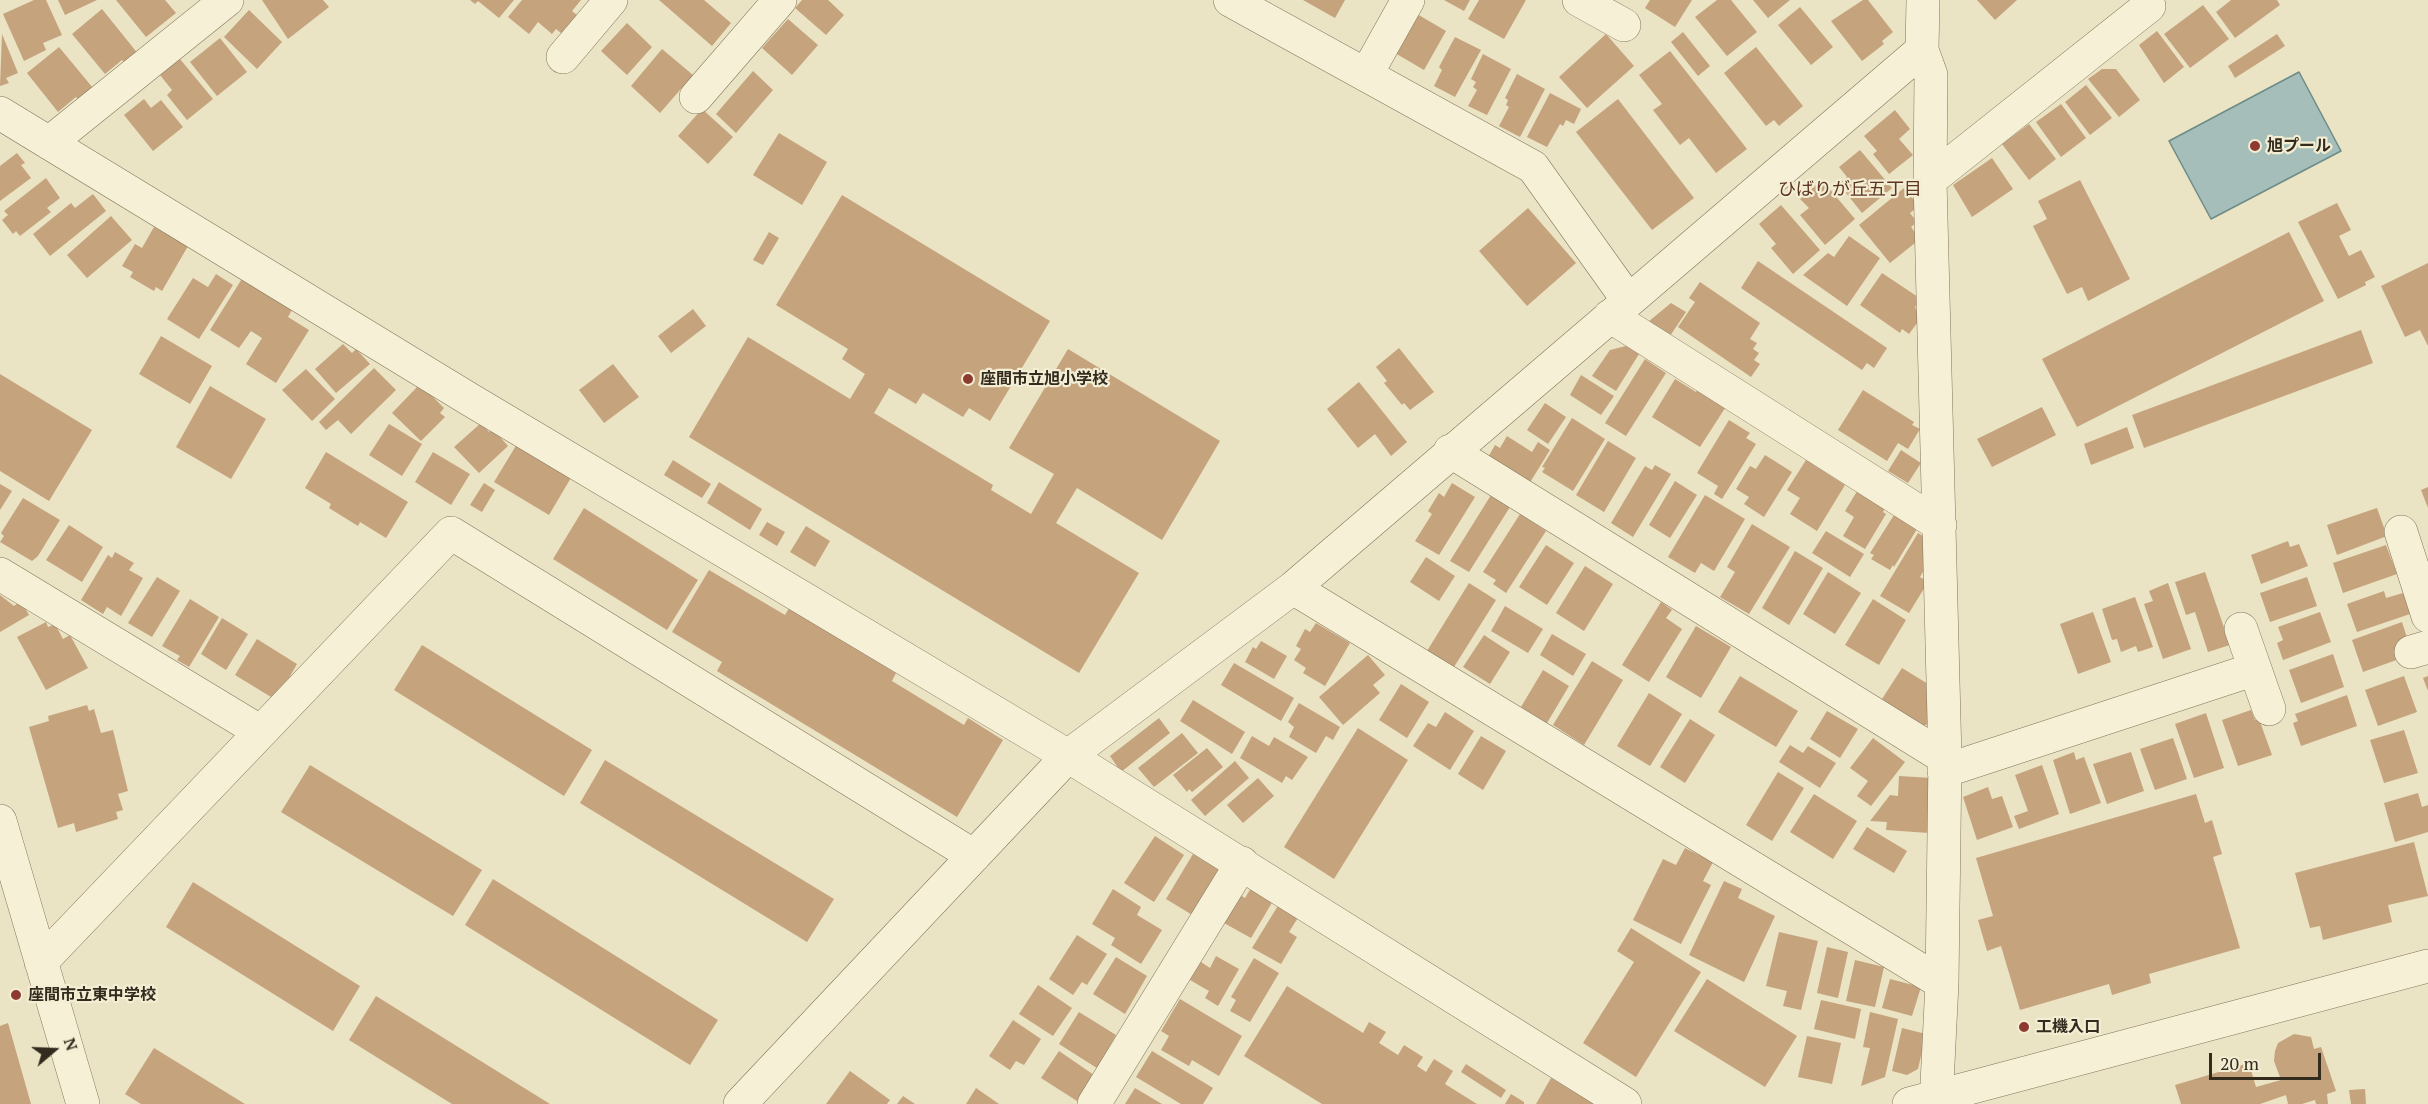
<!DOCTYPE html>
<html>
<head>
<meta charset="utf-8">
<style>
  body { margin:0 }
  #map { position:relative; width:2428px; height:1104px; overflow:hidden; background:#eae3c4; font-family:"PT Serif",serif }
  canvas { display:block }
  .north { position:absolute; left:24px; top:1020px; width:60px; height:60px; -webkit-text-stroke:4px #f2edd3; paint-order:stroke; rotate:71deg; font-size:16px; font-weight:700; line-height:24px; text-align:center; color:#342b1f }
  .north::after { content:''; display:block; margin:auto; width:21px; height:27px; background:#342b1f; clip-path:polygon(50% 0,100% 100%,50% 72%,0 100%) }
  .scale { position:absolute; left:2209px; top:1053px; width:112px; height:27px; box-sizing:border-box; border:3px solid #342b1f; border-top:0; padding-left:8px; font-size:18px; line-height:21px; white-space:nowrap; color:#342b1f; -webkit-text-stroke:4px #f2edd3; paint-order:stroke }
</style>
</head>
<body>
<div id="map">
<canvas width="2428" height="1104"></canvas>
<div class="north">N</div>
<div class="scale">20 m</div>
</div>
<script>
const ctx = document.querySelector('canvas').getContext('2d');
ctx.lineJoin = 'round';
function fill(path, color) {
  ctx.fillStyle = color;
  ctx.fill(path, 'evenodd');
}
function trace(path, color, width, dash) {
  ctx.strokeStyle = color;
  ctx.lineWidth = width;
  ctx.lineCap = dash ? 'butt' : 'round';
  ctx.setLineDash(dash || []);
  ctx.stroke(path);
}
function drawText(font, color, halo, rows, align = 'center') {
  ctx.font = font + ' "PT Serif","Noto Sans JP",serif';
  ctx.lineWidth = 4.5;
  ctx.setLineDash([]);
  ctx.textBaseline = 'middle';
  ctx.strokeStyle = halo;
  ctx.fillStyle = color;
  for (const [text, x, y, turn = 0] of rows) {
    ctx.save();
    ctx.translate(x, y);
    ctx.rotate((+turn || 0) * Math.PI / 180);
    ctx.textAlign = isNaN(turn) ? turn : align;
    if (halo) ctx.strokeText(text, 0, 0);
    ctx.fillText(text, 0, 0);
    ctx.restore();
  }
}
const water = new Path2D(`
  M2299 72 2341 151 2211 219 2169 141Z`);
fill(water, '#a5beb9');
trace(water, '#6d8b87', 1.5);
fill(new Path2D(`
  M34 0H46L62 35 43 43 46 50 24 61 3 14Z
  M58 0H97L65 15Z
  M116 0H165L176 13 146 37Z
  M262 0H323L329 7 288 39Z
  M470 0H514L499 18 478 1 475 4Z
  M522 0H581L572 11 577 15 561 33 556 29 552 34 538 22 529 34 508 17Z
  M659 0H704L731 23 712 46Z
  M802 0H828L844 15 826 35 795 8Z
  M1303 0H1345L1335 18Z
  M1444 0H1470L1464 11Z
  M1479 0H1526L1504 39 1468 19Z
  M1650 0H1692L1675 27 1645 8Z
  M1717 0H1731L1757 32 1727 56 1695 17Z
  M1753 0H1790L1768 18Z
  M1863 0H1868L1893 32 1882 41 1884 44 1862 61 1831 21Z
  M1977 0H2017L1995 20Z
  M2231 0H2277L2280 5 2235 38 2216 12Z
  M2203 5 2229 39 2190 68 2164 34Z
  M1800 7 1833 47 1811 65 1778 25Z
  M102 9 139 55 126 65 122 60 105 74 72 34Z
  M249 10 282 42 257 69 224 37Z
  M1417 14 1446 31 1424 70 1395 53Z
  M788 19 818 45 792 75 762 48Z
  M627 23 652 47 627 75 601 51Z
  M2157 31 2184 67 2164 83 2139 45Z
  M1683 32 1710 66 1698 76 1671 42Z
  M2 34 18 73 6 78 9 83 0 86Z
  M1606 34 1634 66 1587 108 1559 77Z
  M2277 34 2285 46 2235 78 2228 66Z
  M1455 37 1481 50 1455 97 1434 86 1442 70 1439 67Z
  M220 38 247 72 217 96 190 62Z
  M59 47 93 88 79 100 76 97 58 112 27 73Z
  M1756 47 1803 106 1779 126 1774 120 1766 126 1724 73Z
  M662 49 693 75 660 113 631 86Z
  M1670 51 1747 149 1716 173 1689 138 1680 145 1653 110 1662 104 1639 75Z
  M1483 54 1511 69 1487 115 1468 106 1477 90 1473 87 1476 82 1471 79Z
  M180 59 213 99 187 120 167 95 172 90 160 75Z
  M2102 69H2116L2140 100 2119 117 2088 79Z
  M753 71 773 90 736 133 716 114Z
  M1517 74 1545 89 1520 137 1499 126 1509 107 1506 105 1508 100 1505 98Z
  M2086 85 2112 118 2090 135 2065 102Z
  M1550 93 1581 109 1574 124 1566 120 1563 126 1560 124 1547 147 1527 137Z
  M144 99 151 108 161 100 183 127 153 151 124 115Z
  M1618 99 1694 198 1652 230 1576 132Z
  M2061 104 2086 138 2061 157 2036 122Z
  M702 109 733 137 708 164 678 136Z
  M1895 110 1910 129 1899 139 1913 155 1889 174 1873 154 1877 151 1864 136Z
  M2029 124 2056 159 2029 180 2002 144Z
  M779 133 827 162 802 205 753 175Z
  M1860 150 1892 188 1862 213 1839 184 1847 177 1839 167Z
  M17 153 25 163 21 165 31 178 0 201V166Z
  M1992 158 2013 189 1972 217 1953 185Z
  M46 178 60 198 47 208 51 212 20 236 16 231 13 234 2 220 8 215 4 211Z
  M1822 180 1855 219 1825 245 1800 215 1809 208 1800 199Z
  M2080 180 2130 279 2088 301 2082 287 2067 294 2033 226 2047 219 2038 201Z
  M1904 188 1919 206 1910 213 1917 222 1911 227 1920 239 1890 263 1859 225Z
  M93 194 106 211 50 256 33 234 71 203 75 208Z
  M842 195 1050 321 990 421 969 408 963 417 923 393 916 404 889 388 874 413 993 485 991 490 1031 514 1054 474 1009 448 1068 349 1220 441 1162 540 1077 488 1056 523 1139 573 1079 673 689 437 748 337 850 399 865 374 842 359 848 349 776 305Z
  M2337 203 2351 230 2339 236 2349 256 2361 250 2375 277 2365 282 2366 285 2338 299 2298 222Z
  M1781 205 1820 250 1793 274 1771 248 1776 244 1759 224Z
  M1528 208 1576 263 1527 306 1479 251Z
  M111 216 132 240 87 278 67 255Z
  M154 227 188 246 162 291 156 287 154 291 130 277 133 272 122 266 135 244 142 248Z
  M769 232 779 238 763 265 753 260Z
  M2289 232 2324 301 2077 427 2042 359Z
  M1849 236 1880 258 1847 306 1803 275 1828 253 1834 257Z
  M1758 261 1887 348 1874 368 1867 363 1862 370 1741 288Z
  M2428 263V346L2420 330 2405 337 2381 286Z
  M1882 273 1921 299 1915 307 1920 319 1909 334 1902 329 1900 333 1860 305Z
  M216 274 233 285 199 339 167 319 193 278 208 287Z
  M243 277 293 308 288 317 309 330 276 383 246 364 262 338 251 331 239 348 210 330Z
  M1700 282 1760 323 1750 339 1757 343 1753 349 1759 353 1754 360 1760 364 1751 377 1678 327 1695 302 1689 298Z
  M1671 303 1686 312 1670 336 1648 322Z
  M693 309 706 326 671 353 658 336Z
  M2361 330 2373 363 2144 448 2132 415Z
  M161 336 212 366 190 404 139 374Z
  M343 344 352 353 356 349 370 364 336 393 315 369Z
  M1626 346 1639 354 1616 391 1592 376 1610 350Z
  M1399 348 1434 392 1410 410 1404 403 1402 405 1384 383 1387 381 1376 367Z
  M1645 359 1666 373 1626 436 1605 423Z
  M613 364 639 397 604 423 579 390Z
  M374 368 396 390 351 434 338 420 326 430 319 422Z
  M306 369 335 399 312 421 282 390Z
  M0 374 92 430 49 501 0 471Z
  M1581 375 1614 396 1601 415 1570 395Z
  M1675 379 1696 392 1699 388 1727 405 1700 447 1652 417Z
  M1359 382 1407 442 1391 456 1375 434 1358 448 1327 409Z
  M420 384 444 408 440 413 445 417 421 441 392 413Z
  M210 386 266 419 231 479 176 447Z
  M1863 390 1914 422 1912 425 1920 429 1908 449 1898 443 1887 461 1838 430Z
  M1545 403 1566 417 1548 444 1527 430Z
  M2042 407 2056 435 1992 467 1977 439Z
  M1572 418 1605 439 1573 491 1542 472 1545 468 1542 467Z
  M1729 420 1750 433 1746 438 1756 444 1722 499 1714 494 1718 486 1697 473Z
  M481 423 489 432 493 429 508 446 479 473 454 447Z
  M389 424 422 444 402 476 369 455Z
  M2127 427 2134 448 2091 465 2084 444Z
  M1507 436 1532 452 1538 442 1550 450 1529 484 1487 459 1495 445 1500 448Z
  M1608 441 1636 458 1604 512 1576 495Z
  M517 444 572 476 549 515 494 482Z
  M1901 450 1921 463 1908 483 1888 471Z
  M326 452 408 502 386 538 360 522 358 526 329 508 331 504 305 488Z
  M433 452 470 474 451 505 415 482Z
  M1765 455 1792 472 1764 517 1744 504 1749 497 1736 489 1750 466 1756 469Z
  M673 460 711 484 702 498 664 475Z
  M1806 460 1845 485 1817 531 1790 514 1800 498 1787 490Z
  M1655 465 1671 474 1633 537 1611 523 1645 466 1652 470Z
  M1675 481 1697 495 1670 538 1649 525Z
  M719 482 762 509 750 530 707 503Z
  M484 483 495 490 482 512 470 505Z
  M1452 483 1475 497 1439 555 1415 541 1432 514 1428 511 1439 493 1444 497Z
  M0 484 12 491 0 510Z
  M2428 487V508L2421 490Z
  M1859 488 1887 505 1883 512 1886 514 1865 549 1843 536 1854 517 1845 511Z
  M1491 495 1510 507 1469 572 1450 561Z
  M1705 495 1745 519 1714 571 1701 563 1695 573 1668 557Z
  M23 498 60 520 38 556 32 561 0 542 4 536 1 533Z
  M584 508 698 580 667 630 553 559Z
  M2377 508 2387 536 2337 555 2327 525Z
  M1520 514 1546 531 1506 593 1493 584 1496 580 1483 572Z
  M1894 515 1917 529 1894 567 1893 565 1890 570 1871 559 1874 555 1870 553Z
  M767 522 785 532 777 546 759 535Z
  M1752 524 1790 547 1749 614 1720 597 1735 572 1727 567Z
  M69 525 103 547 82 582 46 560Z
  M806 526 830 541 815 567 790 552Z
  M1826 531 1864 554 1850 577 1812 553Z
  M1918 533 1928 539V563L1920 577 1928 582 1909 613 1880 596Z
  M2288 541 2290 547 2299 544 2308 566 2261 584 2251 555Z
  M1546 545 1574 563 1547 605 1519 587Z
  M2386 545 2397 574 2343 593 2333 563Z
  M1795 551 1823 568 1789 625 1762 608Z
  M115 552 134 563 129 570 143 578 121 616 107 607 103 614 81 600 108 555 112 558Z
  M1426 557 1455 576 1439 601 1410 582Z
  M1585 566 1613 584 1584 631 1556 613Z
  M709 570 785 615 789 608 896 673 892 681 964 725 968 718 1003 740 957 817 717 671 722 662 672 632Z
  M1828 572 1861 593 1835 634 1803 614Z
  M2205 572 2230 645 2208 652 2195 612 2186 615 2175 582Z
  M157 577 180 591 152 637 128 623Z
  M2307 577 2317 606 2270 622 2260 593Z
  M1469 583 1496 600 1454 667 1427 651Z
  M2168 583 2191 649 2163 659 2144 604 2153 601 2149 591Z
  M2384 591 2386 598 2403 593 2410 614 2357 632 2347 604Z
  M0 595 14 606 21 601 29 615 0 632Z
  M2135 597 2153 647 2138 652 2136 646 2121 652 2117 639 2112 640 2102 609Z
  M190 599 219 617 189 667 177 660 180 656 162 646Z
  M1873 599 1906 620 1879 665 1845 645Z
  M1661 602 1672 610 1666 618 1682 629 1649 682 1622 665Z
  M1505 606 1543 629 1528 653 1491 631Z
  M2093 612 2111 662 2078 674 2060 624Z
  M2320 612 2331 642 2283 660 2277 643 2283 640 2278 627Z
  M222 618 248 634 226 670 201 654Z
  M46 622 48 627 55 624 63 639 70 635 88 668 46 690 17 637Z
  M2402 622 2408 641 2402 658 2363 672 2352 640Z
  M1316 623 1350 643 1325 686 1303 673 1306 668 1294 660 1301 649 1296 646 1305 629 1310 632Z
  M1696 626 1731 647 1701 698 1666 677Z
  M1552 634 1586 654 1573 676 1540 655Z
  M1484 635 1510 652 1490 684 1463 667Z
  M257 639 297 664 289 678 271 697 235 675Z
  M1261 641 1287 656 1274 679 1245 662 1253 647 1256 649Z
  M422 645 592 750 564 796 394 690Z
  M2333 654 2344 687 2301 703 2289 670Z
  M1368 655 1385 675 1373 685 1380 693 1343 725 1319 697Z
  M1592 661 1623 680 1584 745 1553 725Z
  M1234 663 1294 698 1281 721 1221 685Z
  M1902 668 1933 687V722L1923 726 1882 699Z
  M1543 670 1569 686 1547 723 1521 707Z
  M1740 676 1798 711 1776 747 1718 712Z
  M2404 676 2417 712 2378 726 2365 690Z
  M2428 676V691L2423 678Z
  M1401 684 1429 702 1407 738 1379 720Z
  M1649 693 1682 714 1650 766 1617 746Z
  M2347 695 2357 726 2301 746 2293 723 2298 721 2295 714Z
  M1193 700 1245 732 1232 754 1180 721Z
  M1299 703 1340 727 1333 740 1326 736 1316 753 1289 737 1294 727 1288 722Z
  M87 705 89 711 94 709 101 733 113 730 128 791 118 794 123 810 116 812 118 819 76 832 74 823 58 828 29 727 49 721 48 716Z
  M2251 710 2255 720 2259 719 2272 755 2238 766 2222 720Z
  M1827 711 1858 729 1840 758 1810 739Z
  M1445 712 1474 731 1450 770 1413 746 1428 723 1436 727Z
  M2206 713 2224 768 2194 778 2175 724Z
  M1159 718 1170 733 1121 772 1110 756Z
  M1690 719 1715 735 1685 783 1660 767Z
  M1358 728 1408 760 1334 879 1284 847Z
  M2404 730 2418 773 2384 783 2370 740Z
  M1182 733 1198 753 1154 787 1138 768Z
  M1252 736 1269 746 1274 737 1308 757 1292 780 1286 776 1282 783 1240 758Z
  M1481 736 1506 751 1483 790 1458 774Z
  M1873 738 1905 762 1871 806 1857 796 1868 781 1850 768Z
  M2173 738 2187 779 2155 790 2140 749Z
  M1790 745 1803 753 1808 746 1836 763 1820 788 1779 762Z
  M1207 748 1223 767 1192 792 1189 789 1187 792 1173 775Z
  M2074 752 2076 760 2084 757 2101 803 2070 814 2053 760Z
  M2131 752 2144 791 2107 804 2093 764Z
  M605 760 834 899 807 942 580 803Z
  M1235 761 1249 778 1205 816 1191 800Z
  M310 765 482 870 453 916 281 812Z
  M2042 765 2059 814 2019 829 2014 816 2028 811 2015 775Z
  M1778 772 1804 788 1772 841 1746 825Z
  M1899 776 1932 778 1929 833 1886 830 1887 822 1870 821 1890 795 1898 796Z
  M1258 778 1274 796 1243 823 1227 805Z
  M1988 787 1992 799 2002 796 2013 827 1977 840 1963 797Z
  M2418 793 2422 807 2428 805V832L2395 842 2384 803Z
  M1814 794 1857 821 1833 859 1790 832Z
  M2196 794 2205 823 2212 820 2222 854 2213 857 2240 948 2149 974 2151 983 2112 995 2109 984 2020 1010 2001 946 1987 951 1978 920 1993 916 1976 858Z
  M1867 827 1907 851 1894 873 1853 849Z
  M1155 836 1184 855 1154 902 1124 883Z
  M2414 842 2428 896 2388 905 2392 922 2323 940 2320 926 2310 928 2295 873Z
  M1685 848 1713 862 1703 881 1711 885 1681 944 1633 920 1663 859 1676 865Z
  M1193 854 1221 871 1194 916 1166 899Z
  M493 879 718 1020 690 1065 465 925Z
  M1724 881 1742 889 1738 898 1775 916 1744 982 1689 955Z
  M193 882 360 986 333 1031 166 927Z
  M1251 888 1273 901 1251 938 1224 923 1240 895 1245 898Z
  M1113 889 1141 907 1137 915 1162 930 1141 964 1111 945 1115 938 1092 924Z
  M1279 904 1299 916 1289 932 1297 937 1281 964 1252 948Z
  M1631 928 1701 972 1636 1077 1583 1043 1634 962 1617 951Z
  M1779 932 1818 941 1801 1010 1783 1006 1787 991 1766 986Z
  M1077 935 1107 954 1087 985 1082 982 1073 995 1049 979Z
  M1827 947 1848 952 1838 998 1817 993Z
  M1216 956 1239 969 1218 1006 1205 998 1209 991 1190 980 1201 962 1210 968Z
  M1116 957 1147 976 1125 1014 1093 994Z
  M1254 958 1279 973 1250 1022 1230 1011 1236 1000 1231 997Z
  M1855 960 1884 967 1875 1007 1846 1001Z
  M1707 979 1797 1036 1765 1087 1674 1031Z
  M1890 979 1921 987 1912 1016 1882 1008Z
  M1038 985 1072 1008 1053 1036 1019 1014Z
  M1287 986 1363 1033 1369 1022 1386 1032 1379 1043 1398 1055 1404 1045 1423 1057 1417 1066 1426 1072 1434 1059 1453 1071 1445 1084 1477 1104H1322L1244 1056Z
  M376 996 550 1104H452L349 1040Z
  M1180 999 1242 1036 1219 1076 1192 1060 1189 1066 1161 1050 1169 1036 1161 1031Z
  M1821 1000 1861 1009 1855 1039 1814 1029Z
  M1079 1012 1116 1035 1108 1049 1112 1051 1100 1070 1059 1044Z
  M1870 1012 1898 1019 1885 1077 1861 1086 1870 1048 1863 1047Z
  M1013 1020 1041 1039 1024 1065 1016 1061 1010 1070 989 1056Z
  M8 1023 31 1104H0V1026Z
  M1902 1028 1926 1034 1918 1069 1907 1075 1892 1071Z
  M2294 1034 2311 1037 2314 1049 2321 1047 2336 1091 2327 1094 2328 1104H2316L2315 1100 2302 1104H2288L2286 1095 2260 1104H2181L2175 1085 2249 1063 2256 1087 2281 1080 2274 1061 2275 1051 2278 1043Z
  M1807 1036 1841 1043 1832 1084 1798 1077Z
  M154 1048 245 1104H141L125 1094Z
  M1059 1051 1094 1075 1077 1101 1041 1078Z
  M1152 1051 1213 1088 1203 1104H1181L1136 1077Z
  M1466 1064 1506 1090 1501 1098 1461 1072Z
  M850 1071 890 1100 887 1104H826Z
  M1551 1078 1594 1104H1536Z
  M976 1088 999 1104H966Z
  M1135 1088 1162 1104H1125Z
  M2365 1089 2366 1104H2351L2349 1090Z
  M1511 1094 1524 1102V1104H1505Z
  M903 1096 915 1104H897Z`), '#c5a37d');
const minor = new Path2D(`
  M1230 0 1533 167 1628 300
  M1579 0 1624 25
  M1922 50 1931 75 1930 180 1945 758 1942 983 1936 1104
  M563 57 611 0
  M1366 75 1408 0
  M696 97 780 0
  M0 113 469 399 1068 756 1625 1104
  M49 143 227 0
  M1930 180 2149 6
  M1610 316 1940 525
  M1450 451 1945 758
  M2401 532 2428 616
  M0 574 261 732
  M1293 588 1942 983
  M2241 629 2269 709
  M2411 652 2428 647
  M1944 771 2255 669
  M0 821 83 1104
  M41 962 451 533 974 856
  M740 1104 1068 756 1293 588 1922 50 1923 0
  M1094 1104 1242 863
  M1909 1104 2428 966`);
trace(minor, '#83755c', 34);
trace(minor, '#f6f0d6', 33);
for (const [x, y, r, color] of [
  [2255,146,6,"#8d3a31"],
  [968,379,6,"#8d3a31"],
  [16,995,6,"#8d3a31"],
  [2024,1027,6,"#8d3a31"]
]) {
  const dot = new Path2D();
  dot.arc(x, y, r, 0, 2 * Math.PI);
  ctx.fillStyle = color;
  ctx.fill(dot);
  trace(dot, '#f2edd3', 2);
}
drawText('bold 16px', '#342b1f', '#f2edd3', [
  ["旭プール",2267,146],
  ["座間市立旭小学校",980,379],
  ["座間市立東中学校",28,995],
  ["工機入口",2036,1027]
], 'left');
drawText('18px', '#5d3522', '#f2edd3', [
  ["ひばりが丘五丁目",1850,190]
]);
</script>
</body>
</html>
